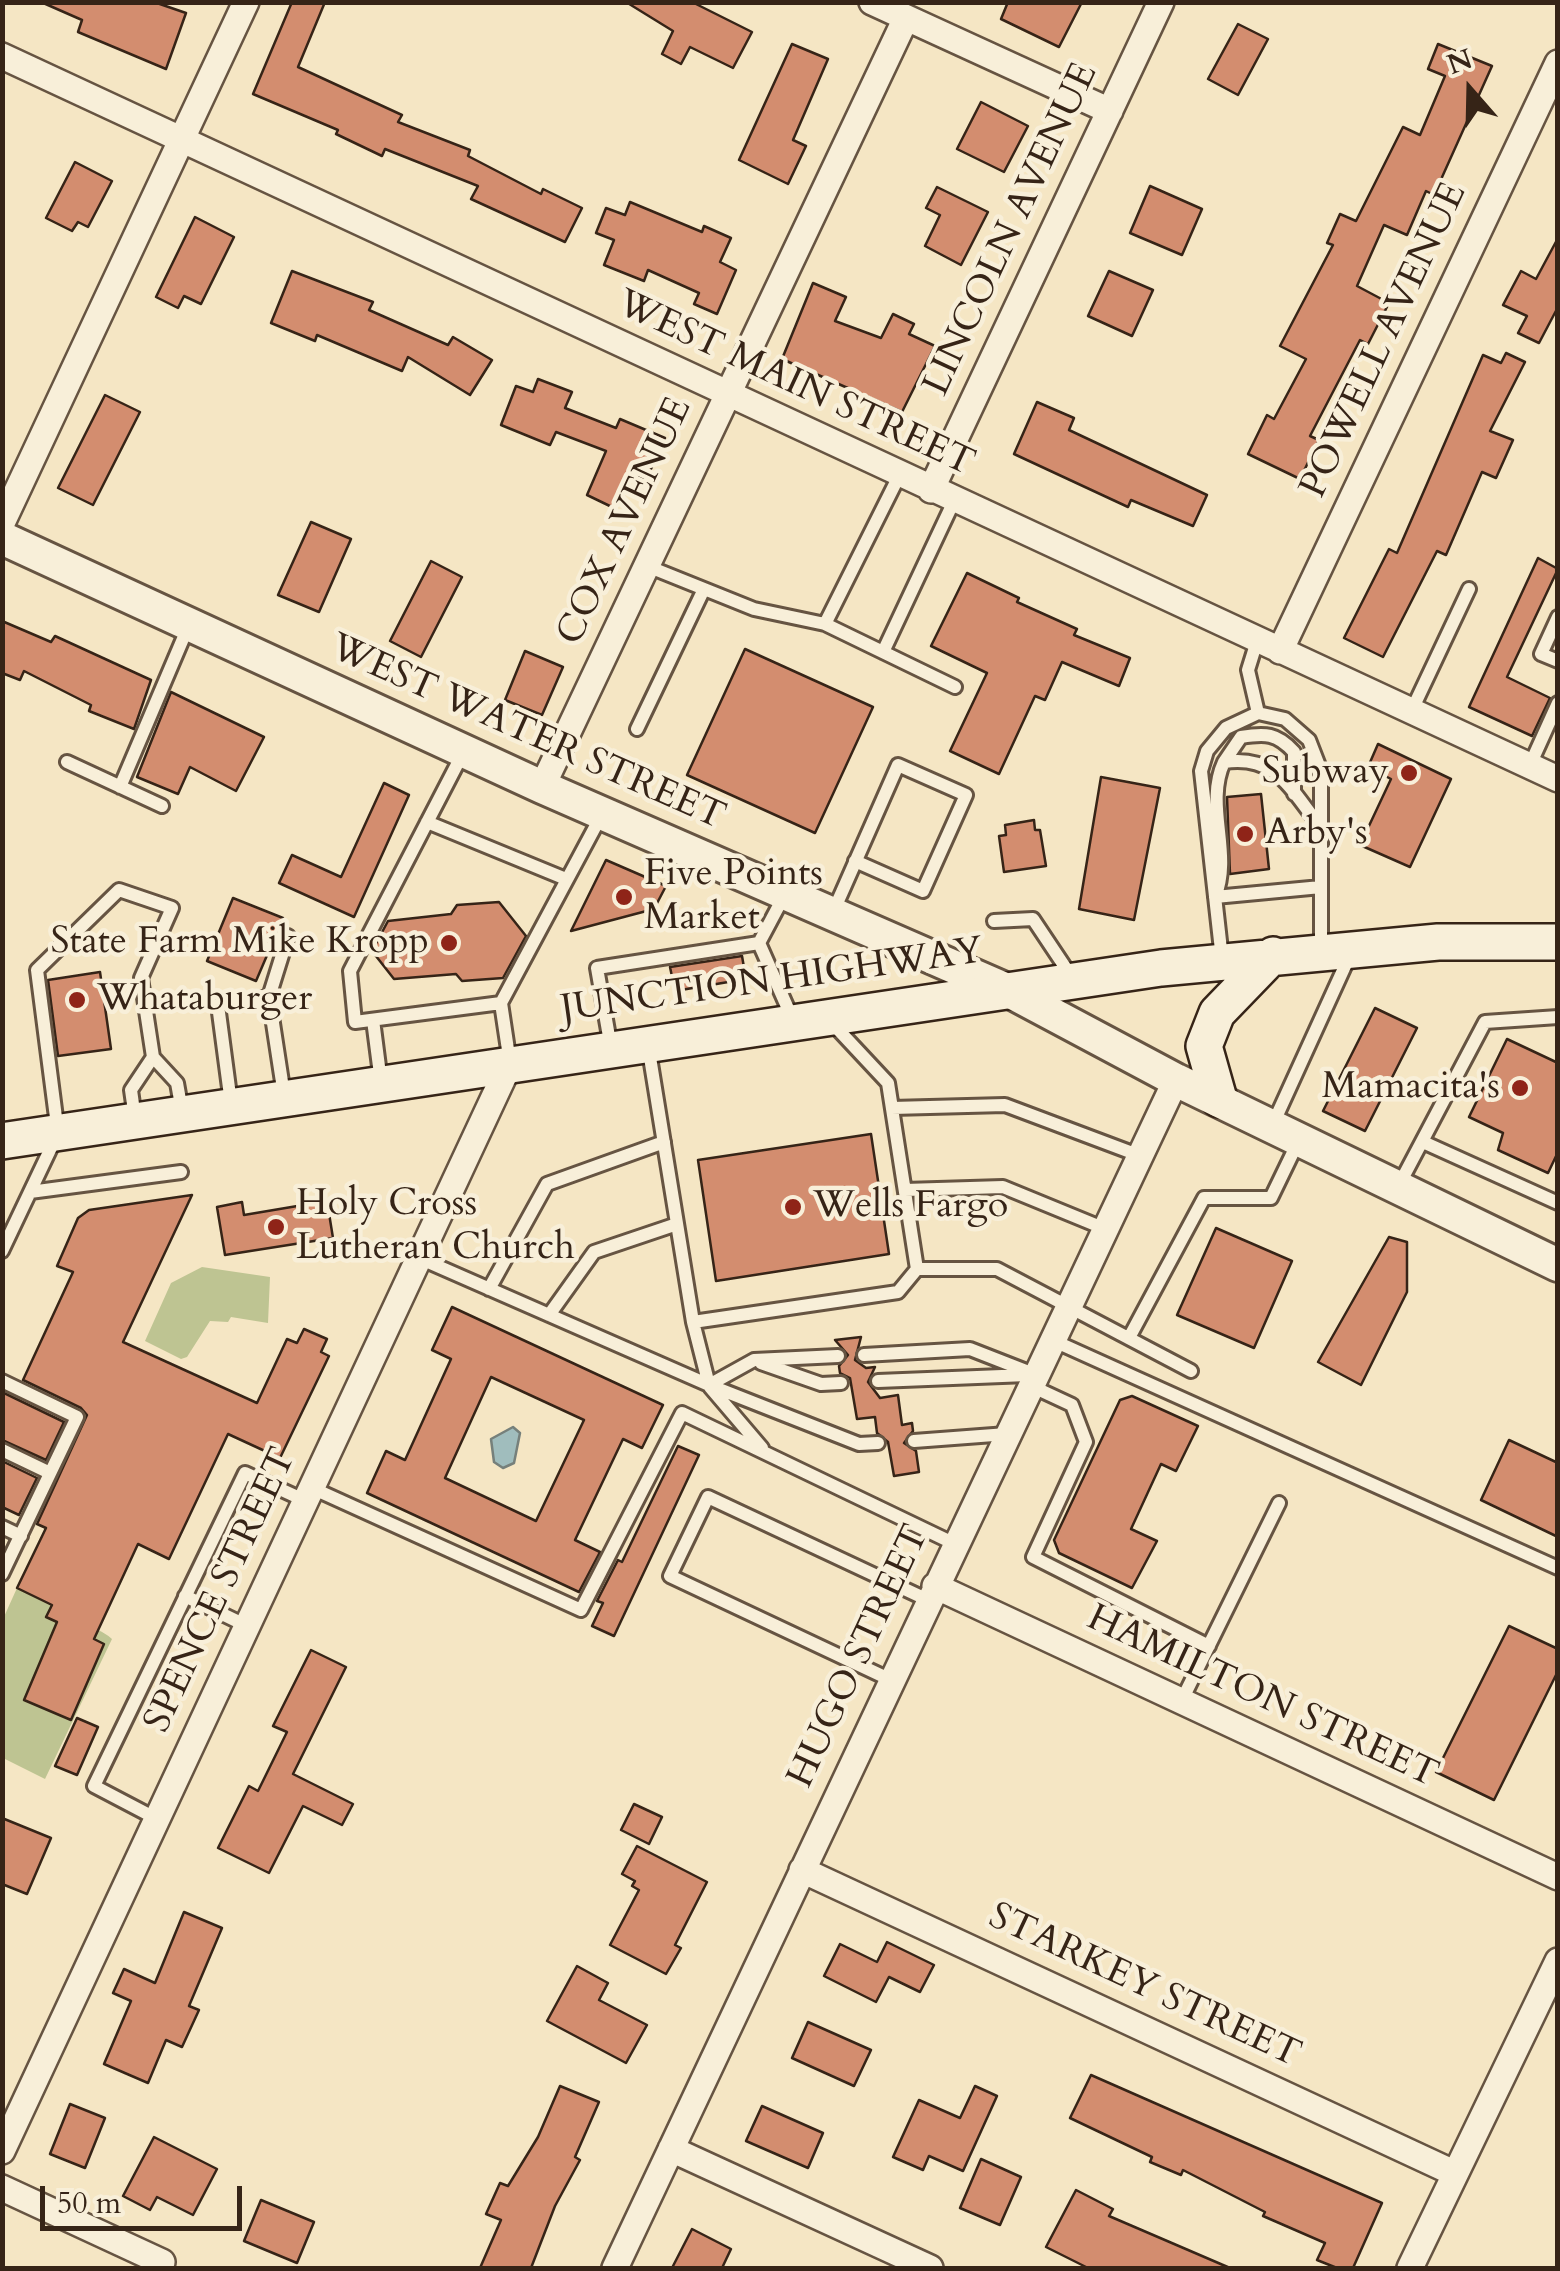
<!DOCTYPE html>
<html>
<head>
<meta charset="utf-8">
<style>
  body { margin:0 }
  #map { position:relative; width:1560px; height:2271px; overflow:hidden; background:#f5e6c4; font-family:Cardo,serif }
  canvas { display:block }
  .frame { position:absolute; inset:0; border:5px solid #362417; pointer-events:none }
  .north { position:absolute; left:1420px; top:40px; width:100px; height:100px; -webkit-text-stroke:8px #f8efd9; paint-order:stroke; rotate:340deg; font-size:28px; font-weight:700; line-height:40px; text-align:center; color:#362417 }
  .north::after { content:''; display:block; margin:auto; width:35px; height:45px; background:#362417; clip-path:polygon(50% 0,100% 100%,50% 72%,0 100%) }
  .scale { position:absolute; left:40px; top:2186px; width:202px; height:45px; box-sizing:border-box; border:5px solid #362417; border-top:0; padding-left:12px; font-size:30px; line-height:35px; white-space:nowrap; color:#362417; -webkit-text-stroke:8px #f8efd9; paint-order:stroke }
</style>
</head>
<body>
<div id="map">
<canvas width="1560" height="2271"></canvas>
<div class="frame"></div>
<div class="north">N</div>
<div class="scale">50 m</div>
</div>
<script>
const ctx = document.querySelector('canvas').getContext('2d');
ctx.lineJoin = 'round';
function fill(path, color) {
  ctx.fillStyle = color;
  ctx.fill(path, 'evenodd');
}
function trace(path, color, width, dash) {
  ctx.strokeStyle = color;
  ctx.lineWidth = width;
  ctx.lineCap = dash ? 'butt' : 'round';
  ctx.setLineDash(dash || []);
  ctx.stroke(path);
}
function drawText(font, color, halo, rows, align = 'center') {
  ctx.font = font + ' Cardo,serif';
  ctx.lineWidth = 9;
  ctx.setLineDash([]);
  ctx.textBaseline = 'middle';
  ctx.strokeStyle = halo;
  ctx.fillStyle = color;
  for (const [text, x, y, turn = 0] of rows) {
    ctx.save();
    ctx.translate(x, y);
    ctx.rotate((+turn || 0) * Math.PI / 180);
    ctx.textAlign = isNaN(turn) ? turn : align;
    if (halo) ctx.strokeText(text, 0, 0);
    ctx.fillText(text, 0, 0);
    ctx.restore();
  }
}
fill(new Path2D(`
  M202 1267 270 1277 268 1323 231 1317 228 1322 210 1321 187 1357 181 1359 145 1341 171 1283Z
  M17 1588 52 1605 47 1618C70 1628 94 1622 112 1639L45 1779 3 1758V1619Z`), '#bec492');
const water = new Path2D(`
  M513 1427 520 1433 514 1463 503 1468 494 1462 491 1439Z`);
fill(water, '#a0bdbd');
trace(water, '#76807b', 2.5);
const building = new Path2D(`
  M41 2H154L186 13 166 69 78 32 82 20Z
  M292 2H325L298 67 402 115 398 122 470 150 468 156 541 194 543 189 582 208 565 242 471 199 478 186 385 149 382 156 336 134 338 130 253 94Z
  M626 2H692L752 32 733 68 690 47 681 64 662 54 673 31Z
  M1008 2H1082L1059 47 1001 19Z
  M1238 24 1268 39 1238 95 1208 79Z
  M792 44 828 59 793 140 806 146 788 184 739 160Z
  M1438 44 1492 66 1434 195 1426 191 1407 235 1384 225 1357 286 1389 303 1368 344 1360 340 1310 436 1319 440 1300 479 1248 454 1267 415 1274 419 1306 359 1280 346 1333 245 1327 243 1340 214 1356 221 1403 127 1420 135 1445 76 1428 69Z
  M981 102 1028 126 1004 172 957 149Z
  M75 162 112 181 88 227 78 222 72 231 46 218Z
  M1150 186 1202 209 1182 255 1130 233Z
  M937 187 988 212 961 265 925 246 940 215 926 208Z
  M630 202 702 232 704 226 731 238 720 262 736 270 717 314 694 304 699 293 648 270 644 281 604 265 614 240 596 233 606 208 625 215Z
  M195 217 234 237 201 304 184 296 178 308 156 297Z
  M1558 238V307L1539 343 1518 333 1527 316 1503 305 1521 271 1536 279Z
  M292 271 373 302 369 310 448 345 453 337 492 360 470 395 408 357 402 371 317 335 315 341 271 323Z
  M1109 271 1153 290 1132 336 1088 316Z
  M813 283 846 297 835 321 881 338 893 314 914 324 909 334 935 346 902 412 782 359Z
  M1506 353 1525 362 1490 431 1513 440 1496 478 1482 472 1446 555 1437 551 1383 657 1344 638 1389 549 1397 553 1483 355 1501 363Z
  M538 379 572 392 565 408 616 428 620 419 665 438 646 480 629 473 614 508 587 495 606 451 556 432 550 445 501 425 516 386 533 392Z
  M105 395 140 412 93 505 58 488Z
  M1037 402 1074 418 1069 430 1207 495 1193 526 1131 500 1128 507 1014 454Z
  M311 522 351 539 319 612 278 595Z
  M1538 558 1558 569 1507 677 1550 698 1532 736 1469 707Z
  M431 561 462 577 421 657 390 641Z
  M967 573 1019 598 1017 602 1077 629 1074 635 1130 658 1119 686 1062 662 1045 700 1035 696 999 774 950 751 987 673 931 646Z
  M2 621 51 642 55 636 151 680 134 729 89 711 91 705 24 671 20 680 2 673Z
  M745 649 873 707 815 833 687 775Z
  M525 651 563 667 542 715 505 700Z
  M171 692 264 737 236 791 190 767 178 794 137 777Z
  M1378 744 1451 779 1410 867 1360 845 1391 779 1368 767Z
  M1101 777 1160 788 1134 920 1079 909Z
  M384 783 409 795 354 917 279 883 292 855 341 877Z
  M1261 794 1269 869 1230 874 1227 797Z
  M1034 820 1035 830H1040L1046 866 1004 872 999 836 1006 835 1005 825Z
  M606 860 666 886 654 909 571 931Z
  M233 898 283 918 256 981 207 961Z
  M499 902 526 936 503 978 462 981 456 974 394 979 372 951 388 921 451 914 457 905Z
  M742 956 746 979 675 991 670 967Z
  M100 972 111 1049 58 1056 48 980Z
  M1375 1008 1417 1028 1365 1131 1323 1111Z
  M1507 1039 1558 1063V1152L1548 1173 1498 1150 1503 1133 1469 1117Z
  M871 1134 889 1254 716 1281 698 1160Z
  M192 1195 123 1342 257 1403 287 1339 297 1343 304 1329 327 1339 321 1352 329 1356 280 1458 228 1434 169 1559 138 1544 94 1639 104 1644 71 1720 24 1700 57 1622 46 1617 52 1605 17 1588 46 1528 37 1524 87 1415 81 1408 23 1380 73 1272 57 1266 78 1218 89 1210Z
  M327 1201 333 1238 225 1255 217 1207 242 1202 244 1215Z
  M1216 1228 1292 1261 1254 1348 1177 1315Z
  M1389 1237 1407 1242V1292L1361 1385 1318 1362Z
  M452 1307 663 1405 642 1448 623 1439 575 1540 600 1552 579 1592 367 1493 386 1451 405 1460 451 1359 432 1350ZM491 1377 584 1420 536 1521 445 1478Z
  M861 1337 855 1360 866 1368 875 1367 868 1382 880 1398 898 1395 902 1425 912 1423 913 1431 904 1443 916 1451 919 1472 894 1476 888 1442 877 1433 875 1417 857 1419 850 1378 840 1373 839 1366 848 1355 835 1340Z
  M2 1392 64 1422 46 1460 2 1440Z
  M1132 1396 1198 1426 1176 1471 1161 1464 1131 1529 1157 1541 1132 1588 1059 1553 1054 1540 1120 1400Z
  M1509 1440 1558 1463V1537L1481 1500Z
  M678 1446 699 1455 614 1636 592 1626 603 1603 597 1601 618 1560 622 1562Z
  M2 1461 37 1478 19 1515 2 1507Z
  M1509 1626 1558 1649V1671L1494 1800 1436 1772Z
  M311 1650 346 1667 293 1774 353 1804 342 1825 303 1806 269 1873 218 1848 249 1786 258 1791 287 1732 273 1726Z
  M77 1718 98 1727 77 1775 55 1766Z
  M634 1804 662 1817 649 1844 621 1830Z
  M2 1818 51 1838 27 1894 2 1884Z
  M637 1846 707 1882 675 1945 681 1948 666 1974 610 1945 639 1890 632 1886 635 1881 622 1874Z
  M184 1912 222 1928 189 2006 199 2010 182 2047 166 2040 148 2083 104 2064 131 2001 113 1993 124 1969 155 1983Z
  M887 1942 934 1965 920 1992 889 1977 876 2002 824 1976 840 1944 877 1962Z
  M577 1966 608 1983 599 2000 647 2025 626 2063 547 2021Z
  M808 2022 871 2050 854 2086 792 2058Z
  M1091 2075 1382 2203 1353 2268H1337L1317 2260 1325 2243 1263 2216 1265 2212 1183 2170 1181 2175 1150 2162 1152 2157 1070 2118Z
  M560 2086 599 2102 575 2157 580 2160 555 2206 531 2268H480L501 2220 486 2214 500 2183 508 2186 538 2137Z
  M975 2086 997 2096 963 2171 929 2156 923 2170 893 2157 919 2100 960 2118Z
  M70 2104 105 2118 85 2168 50 2154Z
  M762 2106 823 2133 808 2168 746 2141Z
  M154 2137 217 2169 193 2215 157 2197 150 2210 123 2196Z
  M981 2159 1021 2177 1000 2225 960 2208Z
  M1076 2190 1113 2209 1109 2216 1230 2268H1088L1046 2247Z
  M261 2200 314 2222 297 2263 244 2241Z
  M692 2229 731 2249 722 2268H672Z`);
fill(building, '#d38d6f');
trace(building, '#362417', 2.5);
const service = new Path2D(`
  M647 566 754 609 825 624 955 687
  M1558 617 1541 654 1558 661
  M825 624 899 476
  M1257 641 1248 670 1258 713
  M883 652 954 501
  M1411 712 1469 589
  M637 729 704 589
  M463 753 350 971 355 1022 501 1003
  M67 762 162 806
  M1224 762 1241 737C1265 733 1277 733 1294 752V794
  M1530 765 1558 703
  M120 787 188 627
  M427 822 566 879
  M1320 826C1290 789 1276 754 1224 762 1204 805 1233 853 1215 897L1321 887
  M833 912 842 892 898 765 966 795 923 891 855 861
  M994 921 1033 919 1073 979
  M759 943 793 1020
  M1222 959 1201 771 1207 751 1226 728 1258 713 1285 719 1309 740 1321 771V949
  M373 1020 381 1082
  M648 1045 693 1322 898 1292 917 1269 888 1083 831 1022
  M611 1048 597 968 759 943 784 896
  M510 1063 501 1003 601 816
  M284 1095 269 997 288 936
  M231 1103 218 1005 269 997
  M892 1108 1005 1105 1138 1155
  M135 1118 131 1090 153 1057
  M1273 1124 1350 955
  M1423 1142 1558 1203
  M1399 1185 1485 1022 1558 1017
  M905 1190 1003 1187 1103 1228
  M30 1192 181 1172
  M2 1251 58 1133 37 970 119 890 172 908 141 978 153 1057 177 1083 182 1111
  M419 1258 709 1385 859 1444 878 1443
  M917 1269H997L1191 1371
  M489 1289 547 1184 664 1142
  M549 1315 594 1252 677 1224
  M693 1322 709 1385 754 1360 838 1356
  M1130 1336 1204 1198H1271L1299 1140
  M1052 1340 1558 1568
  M864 1355 970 1349 1034 1374
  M761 1363 821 1384 841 1383
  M2 1381 77 1417 2 1574
  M878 1381 1027 1375
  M1029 1385 1072 1405 1086 1442 1033 1557 1209 1646
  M710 1387 762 1448
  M914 1441 1007 1434
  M2 1450 50 1473
  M312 1488 581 1610 682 1413 955 1544
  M2 1527 21 1536
  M185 1596 247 1626
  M891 1680 670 1576 708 1497 928 1600
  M1181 1702 1279 1503
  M157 1819 94 1786 245 1473 306 1501`);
const minor = new Path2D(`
  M872 2 1110 111
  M2 56 1558 779
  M931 490 1161 2
  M2 523 246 2
  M1280 651 1558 63
  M542 787 906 18
  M935 1586 1558 1877
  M802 1870 1454 2173
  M671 2149 930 2268
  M2 2151 510 1063
  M2 2188 162 2262 159 2268
  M615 2268 1176 1080
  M1410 2268 1558 1961`);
const tertiary = new Path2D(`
  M2 538 542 787 1009 991 1176 1080 1558 1265`);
const secondary = new Path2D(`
  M1219 1099 1204 1046 1217 1013 1273 955
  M2 1141 1161 968 1438 942H1558`);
trace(service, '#665442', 18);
trace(minor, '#665442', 30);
trace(tertiary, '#665442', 38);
trace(secondary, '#362417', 40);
trace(service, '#f8efd9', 12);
trace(minor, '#f8efd9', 25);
trace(tertiary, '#f8efd9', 32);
trace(secondary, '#f8efd9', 35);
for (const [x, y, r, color] of [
  [1409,773,10,"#8f2418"],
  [1245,834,10,"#8f2418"],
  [624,897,10,"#8f2418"],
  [449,943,10,"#8f2418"],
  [77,1000,10,"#8f2418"],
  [1520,1088,10,"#8f2418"],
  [793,1207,10,"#8f2418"],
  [276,1227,10,"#8f2418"]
]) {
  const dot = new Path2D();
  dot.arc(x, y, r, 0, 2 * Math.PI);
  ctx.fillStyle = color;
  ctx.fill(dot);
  trace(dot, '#f8efd9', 4);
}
drawText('38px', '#362417', '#f8efd9', [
  ["LINCOLN AVENUE",1012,230,-65],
  ["POWELL AVENUE",1385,341,-65],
  ["WEST MAIN STREET",795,385,25],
  ["COX AVENUE",626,522,-65],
  ["WEST WATER STREET",527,734,24],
  ["JUNCTION HIGHWAY",772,982,-8],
  ["SPENCE STREET",222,1591,-65],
  ["HUGO STREET",860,1657,-65],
  ["HAMILTON STREET",1262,1698,25],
  ["STARKEY STREET",1144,1987,25]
]);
drawText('38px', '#362417', '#f8efd9', [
  ["Subway",1389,773,"right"],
  ["Arby's",1265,834],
  ["Five Points",644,875],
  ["Market",644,919],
  ["State Farm Mike Kropp",429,943,"right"],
  ["Whataburger",97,1000],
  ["Mamacita's",1500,1088,"right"],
  ["Holy Cross",296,1205],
  ["Lutheran Church",296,1249],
  ["Wells Fargo",813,1207]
], 'left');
</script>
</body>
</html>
